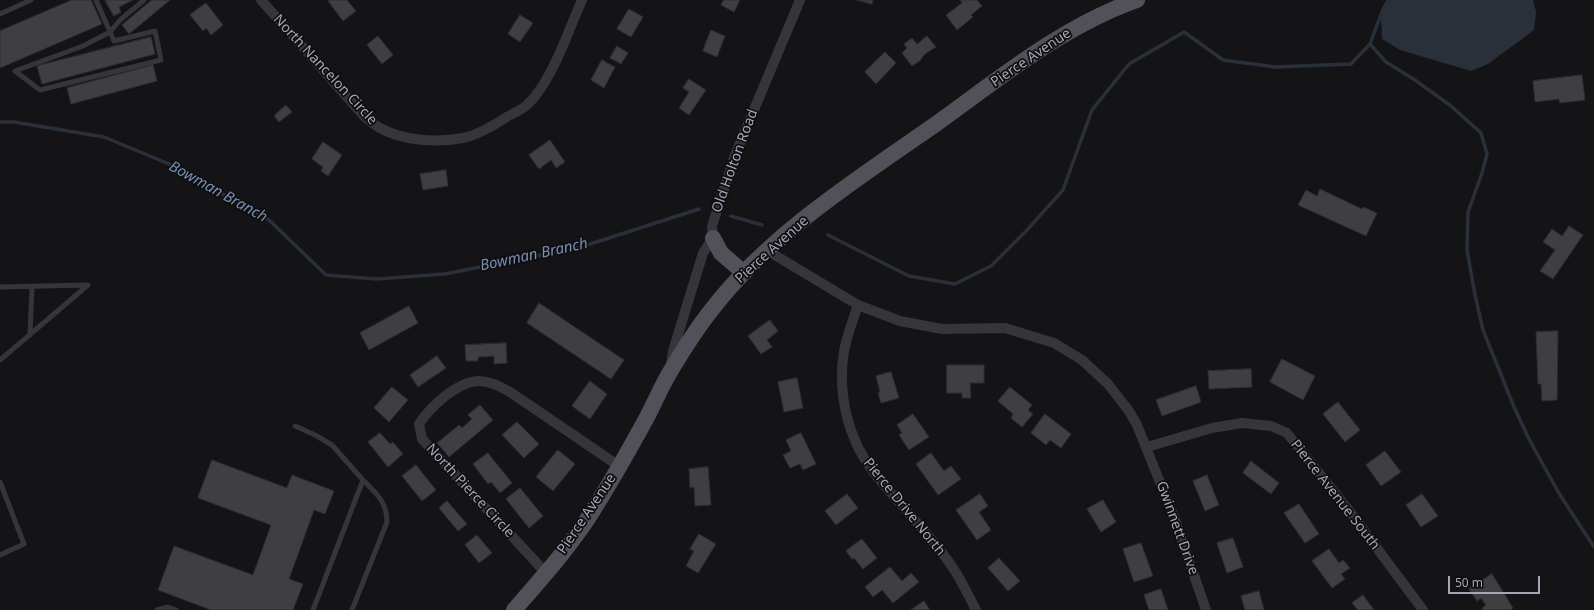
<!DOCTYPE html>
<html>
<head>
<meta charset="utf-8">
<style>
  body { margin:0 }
  #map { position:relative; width:1594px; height:610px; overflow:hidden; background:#141416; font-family:"Noto Sans",sans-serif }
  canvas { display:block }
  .scale { position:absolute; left:1448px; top:576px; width:92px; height:18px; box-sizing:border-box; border:2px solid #a5a7b7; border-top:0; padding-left:5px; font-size:12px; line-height:14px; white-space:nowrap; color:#a5a7b7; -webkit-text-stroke:3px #0f0f11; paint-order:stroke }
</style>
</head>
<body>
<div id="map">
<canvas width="1594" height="610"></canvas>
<div class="scale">50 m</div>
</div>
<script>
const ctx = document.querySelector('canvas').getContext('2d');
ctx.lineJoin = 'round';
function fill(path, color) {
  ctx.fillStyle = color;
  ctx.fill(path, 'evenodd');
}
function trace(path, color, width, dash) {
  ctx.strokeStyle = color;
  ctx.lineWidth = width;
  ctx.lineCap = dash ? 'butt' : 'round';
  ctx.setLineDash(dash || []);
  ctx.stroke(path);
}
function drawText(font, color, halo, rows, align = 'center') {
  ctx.font = font + ' "Noto Sans",sans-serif';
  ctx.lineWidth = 3.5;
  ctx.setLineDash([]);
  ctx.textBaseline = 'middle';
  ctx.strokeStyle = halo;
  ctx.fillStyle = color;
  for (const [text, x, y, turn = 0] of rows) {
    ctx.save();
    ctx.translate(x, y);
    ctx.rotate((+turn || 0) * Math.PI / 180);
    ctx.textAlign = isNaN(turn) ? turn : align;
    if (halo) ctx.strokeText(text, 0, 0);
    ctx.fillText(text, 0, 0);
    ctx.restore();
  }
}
fill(new Path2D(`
  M1390 0H1533L1536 12 1534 30 1488 64 1471 71 1400 50 1382 39 1381 15Z`), '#2a303a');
trace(new Path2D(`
  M1370 44 1386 62 1415 80 1451 106 1481 133 1487 154 1482 173 1468 212 1467 250 1475 295 1483 330 1514 407 1530 441 1560 495 1594 547
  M0 122H14L104 137 169 164 269 220 326 275 376 279 445 274 581 247 699 209
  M731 216 762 225
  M828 235 909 276 955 284 991 266 1027 230 1063 190 1092 110 1129 64 1184 32 1223 60 1275 67 1351 64 1370 44 1382 12 1388 0`), '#2a303a', 3.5);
const building = new Path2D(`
  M72 0H91L102 24 0 68V31Z
  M105 0H133L119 7 121 12 114 16Z
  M152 0H170L129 34 122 25Z
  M330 0H347L356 11 343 21 328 1Z
  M724 0H740L734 12 721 5Z
  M857 0H873L872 4Z
  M960 0H977L982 6 971 15 973 17 957 30 946 15 962 3Z
  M206 3 223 25 211 35 206 28 203 31 190 15Z
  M629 9 643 17 631 37 617 29Z
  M520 15 533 23 520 42 508 34Z
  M711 30 725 36 717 57 703 51Z
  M378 36 393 55 382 64 367 45Z
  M927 36 936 47 925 54 921 59V60L912 66 902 53 907 48 904 44 912 38 917 44Z
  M151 37 155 54 42 84 37 66Z
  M617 46 628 53 621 64 610 58Z
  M885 52 896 63 876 84 865 72Z
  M602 60 615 67 604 88 591 80Z
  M153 65 157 81 71 104 67 88Z
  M1582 75 1585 100 1560 103 1559 99 1535 102 1533 81Z
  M689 79 706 90 689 115 679 108 689 92 683 88Z
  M286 105 292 112 279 122 274 116Z
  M550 140 565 162 556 168 551 160 539 169 529 155Z
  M323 142 342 155 328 176 321 171 323 167 312 159Z
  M446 170 448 186 423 190 420 174Z
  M1320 189 1362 209 1363 207 1377 213 1366 236 1298 205 1306 190 1317 196Z
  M1569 226 1583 235 1553 279 1540 271 1555 250 1543 242 1552 229 1562 236Z
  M539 303 624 360 611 379 527 323Z
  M409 306 418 323 369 350 360 333Z
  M770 320 778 331 767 340 772 347 761 354 748 336Z
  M1558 331 1557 400 1542 401 1541 384H1538L1536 332Z
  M506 343 507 363 494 364V356L478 357V361H466L465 345Z
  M437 356 446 368 418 387 410 375Z
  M1282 359 1315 376 1303 400 1270 382Z
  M947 365H984V383H970L971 398H962V393H947Z
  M1251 369 1252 387 1209 389 1208 371Z
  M891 372 899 398 881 403 878 393 880 392 876 376Z
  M797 378 803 408 784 412 778 382Z
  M590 381 607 394 590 419 572 406Z
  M1196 386 1201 402 1162 416 1156 400Z
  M392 387 408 400 389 422 374 408Z
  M1010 387 1032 405 1028 410 1033 414 1022 427 1011 418 1013 414 998 401Z
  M1338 402 1360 430 1345 442 1323 414Z
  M480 405 493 420 449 457 437 443 459 425 462 428 472 419 468 415Z
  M913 414 929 437 909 450 899 435 902 433 897 425Z
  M1045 414 1071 434 1061 448 1050 440 1046 445 1031 433Z
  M517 422 539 444 524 458 502 435Z
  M380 433 390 444 393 442 403 454 388 467 368 442Z
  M801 433 816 464 803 470 800 464 790 468 783 455 791 451 786 440Z
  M558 450 575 464 553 491 536 477Z
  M1385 451 1401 472 1381 486 1366 465Z
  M488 453 512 483 500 493 491 482 488 484 473 464Z
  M931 453 944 471 951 466 961 479 938 495 916 464Z
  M212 460 287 488 292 475 334 491 325 514 314 510 289 579 303 584 293 610H211L158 590 174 546 253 575 271 525 198 498Z
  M1251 461 1279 483 1271 494 1243 473Z
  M416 465 436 490 422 501 402 476Z
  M708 467 711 505 695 506 694 487 690 488 689 469Z
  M1207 475 1219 505 1205 511 1193 481Z
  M520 488 543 516 529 528 506 499Z
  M847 494 858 508 836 525 825 511Z
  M980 494 988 506 979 512 991 530 977 540 956 510Z
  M1422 494 1438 516 1421 527 1406 505Z
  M1103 500 1116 522 1101 532 1087 509Z
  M447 501 467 524 458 531 439 508Z
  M1299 504 1319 534 1305 543 1284 513Z
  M699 534 716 544 698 573 686 566 694 551 690 549Z
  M477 535 492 553 479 563 465 545Z
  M1233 538 1243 567 1227 573 1217 543Z
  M862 539 877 558 863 569 854 558 852 559 846 551Z
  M1141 543 1153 576 1134 582 1123 549Z
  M1329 549 1339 563 1343 560 1350 568 1341 574 1345 579 1332 588 1312 561Z
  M999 558 1020 581 1008 591 988 568Z
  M890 567 902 581 911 573 919 582 893 603 882 590 873 597 865 587Z
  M1492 574 1513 608 1511 610H1483L1482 608 1486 605 1481 598 1477 601 1469 589Z
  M1161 589 1168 610H1149L1144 595Z
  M1259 591 1264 610H1245L1241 596Z
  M1363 595 1374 610H1358L1352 603Z
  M924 601 930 610H911Z`);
fill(building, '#3e3e43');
trace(building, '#2e2e32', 1);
trace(new Path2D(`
  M96 0 114 41 155 31 161 60 40 90 15 71 83 46 110 32 120 20 144 0
  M0 14 31 0
  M0 287 88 285 0 360
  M30 335 32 286
  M295 426 315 435 332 445 363 480
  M0 482 24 544 0 555
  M157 610 168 607 176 610
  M313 610 363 480C376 493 387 502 387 522L352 610`), '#35353b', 5);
trace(new Path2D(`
  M261 0 363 115C368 119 374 125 380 128 404 141 436 143 463 138 478 135 494 125 507 117 513 113 522 110 527 105 552 82 568 31 582 0
  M768 251 858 305 900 321 942 329 1005 328 1054 343 1082 360 1108 384 1129 411 1137 425 1174 517 1206 610
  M858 305C853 320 847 335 844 351 837 394 848 440 875 474 900 505 929 533 951 565 961 579 968 595 976 610
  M671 364 673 351 703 253 713 238 712 226 735 155 800 0
  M1147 447 1212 428 1242 423 1271 426 1287 433 1347 508 1423 610
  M546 573 422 439 419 424C430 407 457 382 478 381 490 381 499 386 510 392L619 466`), '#35353b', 10);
trace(new Path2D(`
  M713 238 721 253 744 273
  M514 610C541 579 570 547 592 512 611 482 629 450 646 419 654 404 661 387 670 372 683 350 697 328 713 308 770 234 860 177 936 124 1000 78 1063 26 1137 0`), '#51515a', 16);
drawText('14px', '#a5a7b7', '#0f0f11', [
  ["Pierce Avenue",1031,58,-34],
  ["North Nancelon Circle",325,70,47],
  ["Old Holton Road",735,161,-70],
  ["Pierce Avenue",772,250,-42],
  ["North Pierce Circle",470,491,47],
  ["Pierce Avenue South",1335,495,52],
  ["Pierce Drive North",904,507,51],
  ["Pierce Avenue",587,514,-56],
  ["Gwinnett Drive",1177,528,70]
]);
drawText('italic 15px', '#7a8fb3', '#0f0f11', [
  ["Bowman Branch",218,192,29],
  ["Bowman Branch",534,255,-12]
]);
</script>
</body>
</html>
